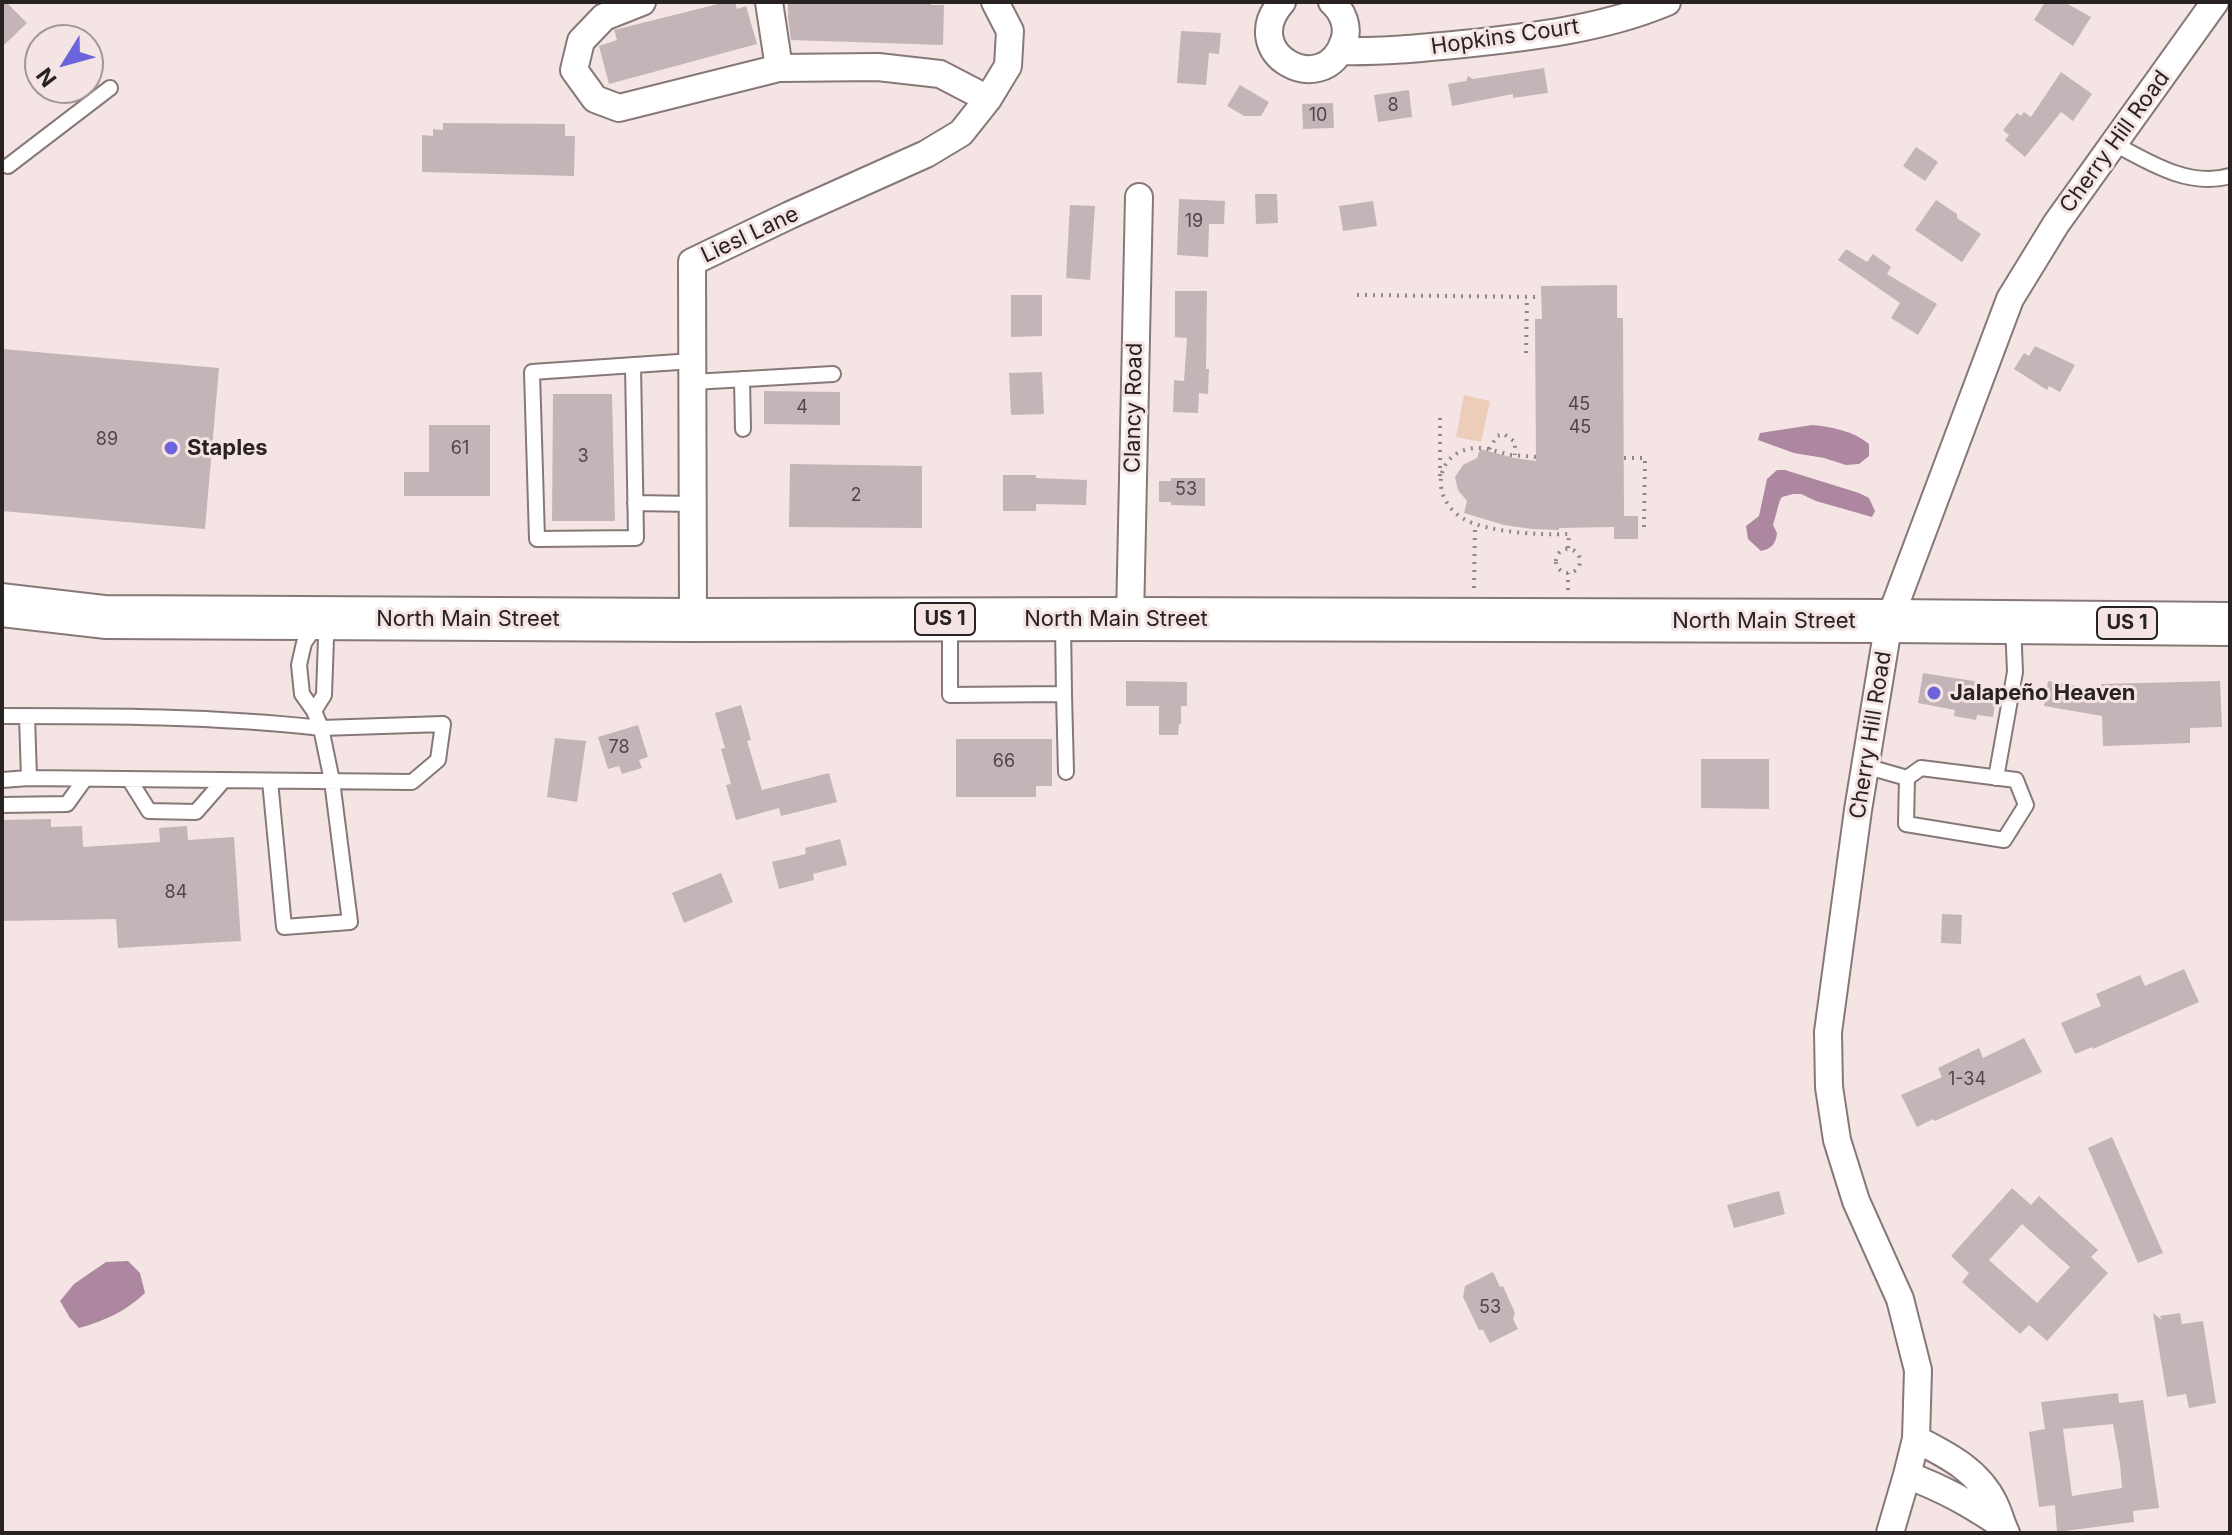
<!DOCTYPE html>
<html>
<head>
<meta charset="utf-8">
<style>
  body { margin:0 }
  #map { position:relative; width:2232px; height:1535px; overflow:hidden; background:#f5e4e4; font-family:Inter,sans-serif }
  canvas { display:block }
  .frame { position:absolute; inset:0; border:4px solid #282222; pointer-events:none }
  .north { position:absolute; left:24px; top:24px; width:80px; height:80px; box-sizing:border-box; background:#f5e4e4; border:2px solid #a39696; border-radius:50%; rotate:233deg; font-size:22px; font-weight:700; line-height:32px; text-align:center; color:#282222 }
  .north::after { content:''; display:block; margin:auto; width:28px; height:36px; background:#6c64dd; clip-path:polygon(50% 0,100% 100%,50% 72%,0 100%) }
</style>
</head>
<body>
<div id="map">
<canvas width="2232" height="1535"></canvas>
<div class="frame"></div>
<div class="north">N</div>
</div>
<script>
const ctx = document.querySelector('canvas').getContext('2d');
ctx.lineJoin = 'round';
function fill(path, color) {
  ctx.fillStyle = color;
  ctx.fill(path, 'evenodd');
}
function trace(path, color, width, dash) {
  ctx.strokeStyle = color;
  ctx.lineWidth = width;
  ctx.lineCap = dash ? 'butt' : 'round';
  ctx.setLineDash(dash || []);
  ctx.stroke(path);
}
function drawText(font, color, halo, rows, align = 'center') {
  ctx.font = font + ' Inter,sans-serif';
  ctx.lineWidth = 6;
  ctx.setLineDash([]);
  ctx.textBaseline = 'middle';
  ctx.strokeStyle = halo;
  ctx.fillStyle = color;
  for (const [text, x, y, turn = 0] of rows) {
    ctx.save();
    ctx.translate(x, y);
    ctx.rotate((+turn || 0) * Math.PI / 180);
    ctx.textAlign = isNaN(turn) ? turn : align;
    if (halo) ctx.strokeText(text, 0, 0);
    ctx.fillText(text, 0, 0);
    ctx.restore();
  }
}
fill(new Path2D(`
  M1464 395 1490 401 1481 442 1456 437Z`), '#ebcdba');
fill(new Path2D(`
  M1812 425C1833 427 1853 431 1869 444V456L1859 464 1846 465 1824 458 1794 453 1758 440 1760 433Z
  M1777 470H1785L1859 493 1869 498 1875 511 1872 517 1816 501 1801 494H1793L1782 497 1780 500 1773 525 1777 533C1776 544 1771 549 1761 551L1748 539 1746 526 1759 516 1767 479Z
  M128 1261 140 1273 145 1293C126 1311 105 1321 79 1328L70 1318 60 1301 74 1284 106 1262Z`), '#ad86a0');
fill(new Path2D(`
  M2 2H6L27 23 2 47Z
  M726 2H735L737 9 746 6 757 44 609 84 599 46 617 40 614 30Z
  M788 2H932L931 5H944L943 45 791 40 788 18Z
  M2045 2H2064L2091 17 2073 46 2034 20Z
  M1181 31 1221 33 1219 54 1209 53 1206 85 1177 83Z
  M1544 68 1548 93 1513 98V94L1452 106 1448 84 1466 81 1468 76 1473 79Z
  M2061 72 2092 94 2073 121 2061 112 2025 157 2005 140 2009 135 2003 130 2017 113 2021 116 2024 112 2031 117Z
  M1240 85 1269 102 1261 116H1244L1227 106Z
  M1409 90 1412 117 1378 122 1374 95Z
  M1333 103 1334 128 1303 129 1302 104Z
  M443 123 565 124V136H575L574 176 422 172V135L433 136V129L443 130Z
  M1916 147 1938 162 1925 181 1903 166Z
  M1255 194H1277L1278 223 1256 224Z
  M1179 199 1225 201 1224 224H1209L1208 257 1177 255Z
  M1936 200 1957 214V218L1981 234 1962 262 1915 230Z
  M1373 201 1377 226 1343 231 1339 206Z
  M1070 205 1095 206 1090 280 1066 278Z
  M1846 249 1867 262 1873 254 1891 267 1887 274 1937 304 1918 335 1891 318 1900 303 1838 260Z
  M1617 285V318H1623L1624 516H1638V539H1614V527L1559 528V530L1532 529 1504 525 1464 513 1467 501 1458 490 1455 477 1463 465 1477 458 1480 449 1514 458 1536 461 1535 319H1542L1541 286Z
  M1175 291H1207L1206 369H1209L1208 394 1199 393 1198 413 1173 412 1174 380 1184 381 1187 338 1175 337Z
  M1011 295H1042V336L1011 337Z
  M2035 346 2075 365 2060 392 2049 386 2047 390 2014 369 2024 353 2029 356Z
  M2 349 219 368 205 529 2 511Z
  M1042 372 1044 414 1011 415 1009 373Z
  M764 391 840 392V425L764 424Z
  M553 394H612L615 521H552Z
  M429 425H490V496H404V472H429Z
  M790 464 922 466V528L789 527Z
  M1003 475H1036V478L1087 480 1086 505 1036 504V511H1003Z
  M1171 478H1205V506L1171 505V502H1159V481H1171Z
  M1923 673 1980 682 1979 693 1996 696 1993 717 1977 715 1976 720 1954 716 1955 710 1918 703Z
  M1126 681 1187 682V706H1181V724H1179L1178 735H1159V706H1126Z
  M2048 681 2101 690V684L2220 681 2222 727 2190 728V743L2103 746 2102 716 2044 706Z
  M741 705 751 740 747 741 762 790 829 773 837 802 781 816 779 808 736 820 726 785 731 784 721 749 725 748 715 713Z
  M638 725 648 757 639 760 642 768 622 774 619 766 608 769 598 737Z
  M555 738 586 741 577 802 547 797Z
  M956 739H1052V786H1036V797H956Z
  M1701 759H1769V809L1701 808Z
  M51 819V827L82 826 83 847 160 842 159 828 187 826 188 840 234 837 241 941 118 948 116 919 2 921V820Z
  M840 839 847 865 813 874 814 880 779 889 772 862 806 854 805 848Z
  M721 873 733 902 684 923 672 893Z
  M1942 914 1962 915 1961 944 1941 943Z
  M2184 969 2199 1002 2093 1049 2092 1047 2075 1054 2061 1023 2101 1006 2096 994 2140 975 2145 986Z
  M2024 1038 2042 1072 1935 1121 1933 1119 1917 1127 1901 1095 1942 1077 1938 1068 1979 1048 1983 1058Z
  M2112 1137 2163 1253 2138 1263 2088 1148Z
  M2012 1188 2031 1205 2039 1196 2098 1250 2091 1257 2108 1273 2047 1341 2029 1325 2020 1334 1962 1282 1969 1273 1951 1256ZM2022 1224 2070 1267 2037 1303 1989 1260Z
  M1779 1191 1785 1214 1734 1228 1727 1205Z
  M1493 1272 1500 1287 1503 1286 1515 1313 1513 1319 1518 1329 1490 1343 1483 1330H1479L1463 1297 1465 1286Z
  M2153 1313 2162 1320 2160 1316 2180 1313 2182 1324 2203 1321 2216 1403 2189 1408 2186 1394 2167 1397Z
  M2118 1393 2119 1403 2143 1400 2159 1508 2133 1511 2134 1522 2057 1532 2055 1505 2039 1507 2029 1432 2045 1429 2041 1402ZM2113 1424 2120 1464 2122 1488 2072 1496 2063 1429Z`), '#c3b4b8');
const service = new Path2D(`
  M2113 143C2148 162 2189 188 2230 176
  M8 166 110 88
  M633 365 636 538 537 539 532 372 693 361
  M742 379 743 429
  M693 382 833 374
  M635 503 693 504
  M950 624V695L1064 694 1063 624
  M1064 694 1066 772
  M314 711 324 695 326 638 323 622
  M2 716C108 716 215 716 321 728L314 711 302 694 299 665 304 643 317 624
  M27 716 29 778
  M1865 766 1907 778 1906 824 2004 840 2026 805 2016 780 1921 768 1907 778
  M1996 778 2015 672 2013 624
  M129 779 149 811 196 812 224 780
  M2 780 29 778 412 782 438 760 443 724 321 728 332 781 350 922 284 927 270 781
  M2 805 67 804 85 779`);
const minor = new Path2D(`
  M642 2 604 17 581 41 574 70 595 99 619 108 779 68 878 67 940 74 988 99
  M769 2 779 68
  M1282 2C1236 54 1325 101 1344 41 1349 27 1343 12 1332 2
  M1340 51C1382 52 1422 48 1463 44 1531 37 1603 29 1667 2
  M1130 619 1139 197
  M693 620 692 262 790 215 926 154 961 133 988 99 1008 66 1010 31 995 2
  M1916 1439C1947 1455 1978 1470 1994 1503 1999 1513 2001 1523 2006 1533
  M1907 1475C1944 1489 1969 1503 2002 1525
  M1890 1533 1907 1475 1916 1439 1918 1370 1900 1299 1856 1201 1837 1140 1829 1087 1828 1032 1858 810 1889 621 2010 299 2056 224 2215 2`);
const primary = new Path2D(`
  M2 605 105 617 693 620 1130 619 1889 621 2230 624`);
trace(service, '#877878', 18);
trace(minor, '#877878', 30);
trace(primary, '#877878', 46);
trace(new Path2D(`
  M1357 295 1541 297
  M1526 353 1527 297
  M1489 449 1497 436 1504 434 1515 442V455
  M1536 457C1528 456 1520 456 1512 455 1499 453 1487 447 1475 448 1433 452 1430 500 1464 519 1489 533 1541 535 1569 534L1568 549
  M1624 458H1645L1644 527H1638
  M1440 476V418
  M1556 561a12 12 0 1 1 24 0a12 12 0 1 1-24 0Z
  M1474 588 1475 525
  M1568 590V573`), '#918686', 4, [2, 6]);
trace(service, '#fff', 14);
trace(minor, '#fff', 26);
trace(primary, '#fff', 42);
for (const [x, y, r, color] of [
  [171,448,8,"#6c64dd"],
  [1934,693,8,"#6c64dd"]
]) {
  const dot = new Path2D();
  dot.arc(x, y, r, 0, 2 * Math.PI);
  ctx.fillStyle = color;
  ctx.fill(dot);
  trace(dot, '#f5e4e4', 3);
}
drawText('18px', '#4f4648', null, [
  ["8",1393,106],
  ["10",1318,116],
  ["19",1194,222],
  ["45",1579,405],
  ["4",802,408],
  ["45",1580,428],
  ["89",107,440],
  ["61",460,449],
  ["3",583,457],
  ["53",1186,490],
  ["2",856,496],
  ["78",619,748],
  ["66",1004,762],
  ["84",176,893],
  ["1-34",1967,1080],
  ["53",1490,1308]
]);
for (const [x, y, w] of [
  [945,619,60],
  [2127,623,60]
]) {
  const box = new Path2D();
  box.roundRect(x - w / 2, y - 16, w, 32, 6);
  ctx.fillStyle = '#f5e4e4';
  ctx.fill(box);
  trace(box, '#282222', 2);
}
drawText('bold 20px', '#282222', null, [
  ["US 1",945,619],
  ["US 1",2127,623]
]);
drawText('22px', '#282222', '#f5e4e4', [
  ["Hopkins Court",1505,37,-8],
  ["Cherry Hill Road",2115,142,-54],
  ["Liesl Lane",750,235,-25],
  ["Clancy Road",1134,408,-89],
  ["North Main Street",468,619],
  ["North Main Street",1116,619],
  ["North Main Street",1764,621],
  ["Cherry Hill Road",1871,735,-81]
]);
drawText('bold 22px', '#282222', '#f5e4e4', [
  ["Staples",187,448],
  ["Jalapeño Heaven",1950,693]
], 'left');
</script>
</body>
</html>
